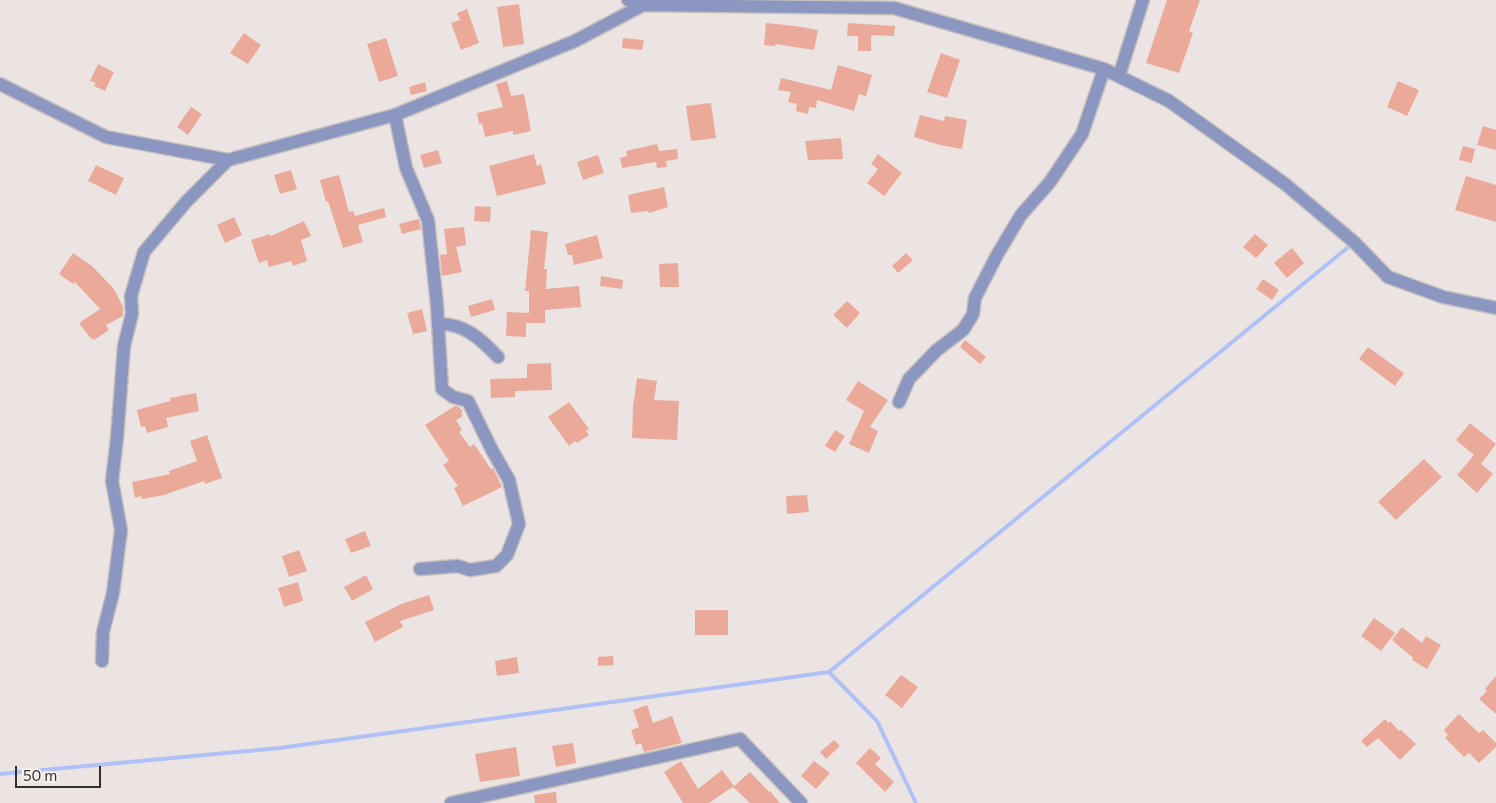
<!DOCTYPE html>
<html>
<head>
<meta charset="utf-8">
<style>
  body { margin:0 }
  #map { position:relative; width:1496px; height:803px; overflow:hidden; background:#ebe4e2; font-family:Commissioner,sans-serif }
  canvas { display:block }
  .scale { position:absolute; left:15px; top:766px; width:86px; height:22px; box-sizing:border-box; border:2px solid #32302f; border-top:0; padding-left:6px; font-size:15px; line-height:18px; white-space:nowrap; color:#32302f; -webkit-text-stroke:4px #f8f1ef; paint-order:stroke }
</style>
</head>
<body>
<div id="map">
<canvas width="1496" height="803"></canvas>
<div class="scale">50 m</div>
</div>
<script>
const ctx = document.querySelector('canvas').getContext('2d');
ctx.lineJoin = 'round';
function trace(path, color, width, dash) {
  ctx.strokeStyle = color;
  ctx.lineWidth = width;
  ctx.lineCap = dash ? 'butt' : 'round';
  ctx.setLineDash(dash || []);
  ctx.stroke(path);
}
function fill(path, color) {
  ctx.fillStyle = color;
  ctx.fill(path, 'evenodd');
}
trace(new Path2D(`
  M829 672 877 721 916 803
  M0 774 280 748 829 672 1352 244`), '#b0c1f8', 4);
fill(new Path2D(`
  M1167 0H1200L1189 31 1193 33 1179 73 1146 63Z
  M519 4 524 44 503 47 497 7Z
  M467 9 479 43 461 50 451 23 460 20 457 13Z
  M766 23 795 26 818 30 814 50 775 44V46L764 45Z
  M848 23 895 26 894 36 871 35V51H858V36H847Z
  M244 33 261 45 248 64 230 53Z
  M386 38 398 76 379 82 367 44Z
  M623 38 644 40 642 50 622 48Z
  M941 53 960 60 947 98 927 92Z
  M98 64 114 72 105 91 94 86 96 83 90 81Z
  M838 65 872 75 866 96 859 94 854 111 817 100 816 108 809 107 808 114 796 111 797 104 788 102 791 92 778 90 781 78 831 90Z
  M507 81 511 96 524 94 531 131 513 135V131L485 137 482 123 479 124 477 113 503 107 496 84Z
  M1398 81 1419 90 1407 116 1387 107Z
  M425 82 427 91 411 95 409 87Z
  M711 103 716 138 691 141 686 106Z
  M191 107 202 114 188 135 177 127Z
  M920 115 944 121 945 116 967 120 962 149 940 145 914 137Z
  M1483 126 1496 130V150L1477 145Z
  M841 138 843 159 808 160 805 141Z
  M657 144 659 151 677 149 678 159 666 161 667 167 657 168 656 162 622 168 620 158 627 156 626 151Z
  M1463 146 1475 149 1472 163 1459 160Z
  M438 150 442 163 424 168 420 155Z
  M534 154 537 166 541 164 546 184 497 196 489 166Z
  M878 154 902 173 884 196 867 183 878 169 871 164Z
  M598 155 604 173 583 180 577 162Z
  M96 165 124 178 116 195 88 181Z
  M291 170 297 189 280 194 274 175Z
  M339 175 349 212 353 211 355 216 384 208 386 217 358 225 363 242 343 248 328 201 326 202 320 180Z
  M1466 176 1496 185V222L1455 210Z
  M664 187 668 207 649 213 648 211 631 213 628 195Z
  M475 206 491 207 490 222 474 221Z
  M234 217 242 235 225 243 217 225Z
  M419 219 421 229 402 234 399 224Z
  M304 221 311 236 301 240 307 261 293 266 291 261 269 267 267 260 259 263 251 240 270 234 271 236Z
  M464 227 466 245 456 247 462 272 442 276 440 255 447 254 444 229Z
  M531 230 548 232 544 269H547L546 289 579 286 581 307 545 310V323H526V337L506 336 507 312 529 313V291H525Z
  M1255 234 1268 245 1256 258 1243 247Z
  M597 235 603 258 574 265 572 255H568L565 244Z
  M1292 248 1304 263 1287 278 1274 263Z
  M73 253 92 266 114 289 123 307V316L106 325 109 330 94 340 92 338 91 339 79 323 100 309 75 282 73 284 59 274Z
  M906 253 913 260 898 273 892 266Z
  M678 263 679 287H660L659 264Z
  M601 276 623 280 622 289 600 286Z
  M1263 279 1279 290 1272 300 1256 289Z
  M492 299 495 310 471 317 468 306Z
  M847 301 860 313 847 328 833 315Z
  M422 309 427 331 413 334 407 313Z
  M965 340 986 357 980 364 960 347Z
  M1368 347 1404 373 1395 386 1359 359Z
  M551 363 552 390 515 391V397L491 398 490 379 527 378V364Z
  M637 378 657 381 654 400 679 401 677 440 632 438 633 407Z
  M858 381 888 400 870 427 878 431 869 453 849 444 864 411 846 400Z
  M196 393 199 411 166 418 168 427 147 433 145 426 141 427 137 410 170 401V398Z
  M569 402 589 429 586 431 589 435 577 443 575 441 569 446 548 417Z
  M455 406 459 407 463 412 461 413 463 416 456 420 462 430 459 432 470 447 474 444 491 469 493 468 502 487 463 506 454 488 458 486 443 465 449 461 425 425Z
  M1470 423 1496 444 1481 464 1493 474 1477 493 1457 475 1474 455 1456 440Z
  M835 430 845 436 835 452 825 446Z
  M207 435 222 478 205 484 204 481 164 495 142 499 141 496 135 498 132 482 170 474 169 471 197 461 190 441Z
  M1424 459 1442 477 1396 520 1378 502Z
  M807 495 809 512 787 514 786 496Z
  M365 531 371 546 351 553 345 539Z
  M299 550 307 571 289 577 282 556Z
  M366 575 373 589 352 601 344 587Z
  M298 582 303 601 284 607 278 588Z
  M429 595 434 610 400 621 403 627 375 642 365 622 401 604Z
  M695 610H728V635H695Z
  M1374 618 1395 633 1381 651 1361 636Z
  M1402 627 1422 643 1426 636 1441 645 1427 669 1412 660 1413 658 1392 640Z
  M613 656 614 665 598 666V657Z
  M517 657 519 673 497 676 495 661Z
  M901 675 918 687 902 708 885 695Z
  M1496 676V714L1479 699 1487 691 1485 689Z
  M647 705 653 723 672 716 682 743 644 752 641 743 636 745 631 730 639 727 633 710Z
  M1459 714 1479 733 1483 730 1496 743V747L1479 763 1469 753 1464 757 1445 738 1448 735 1444 730Z
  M1385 719 1388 723 1390 721 1399 731 1401 730 1416 744 1400 760 1378 738 1367 747 1361 741Z
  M834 740 840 746 826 759 820 752Z
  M573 743 576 763 556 767 552 746Z
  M516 747 520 776 480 782 475 754Z
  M870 748 881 758 875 764 894 782 885 792 856 763Z
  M681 761 698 789 722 770 734 786 709 803H683L664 772Z
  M814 761 830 773 816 789 801 776Z
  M750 772 769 792 770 791 780 803H750L733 787Z
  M556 792 557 803H535L534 795Z`), '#ebaa99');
const minor = new Path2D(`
  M628 0 643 5
  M1119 76 1143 0
  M0 84 106 137 228 160 395 115 575 41 643 5 894 8 1104 69 1169 101 1285 184 1354 242 1388 277 1443 297 1496 308
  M395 115 406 168 428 220 437 305 442 389 453 397 468 401 492 450 509 480 519 524 507 555 496 566 470 570 458 566 420 569
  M438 324C464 323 481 339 498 357
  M899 402 909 379 937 350 963 330 973 314 975 298 997 255 1021 215 1050 182 1082 134 1104 69
  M102 661 103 632 113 593 121 530 112 481 117 438 124 346 132 314 131 296 144 252 186 202 228 160
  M451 803 740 739 801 803`);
trace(minor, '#c6c0be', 15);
trace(minor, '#8b97c1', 12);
</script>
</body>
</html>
